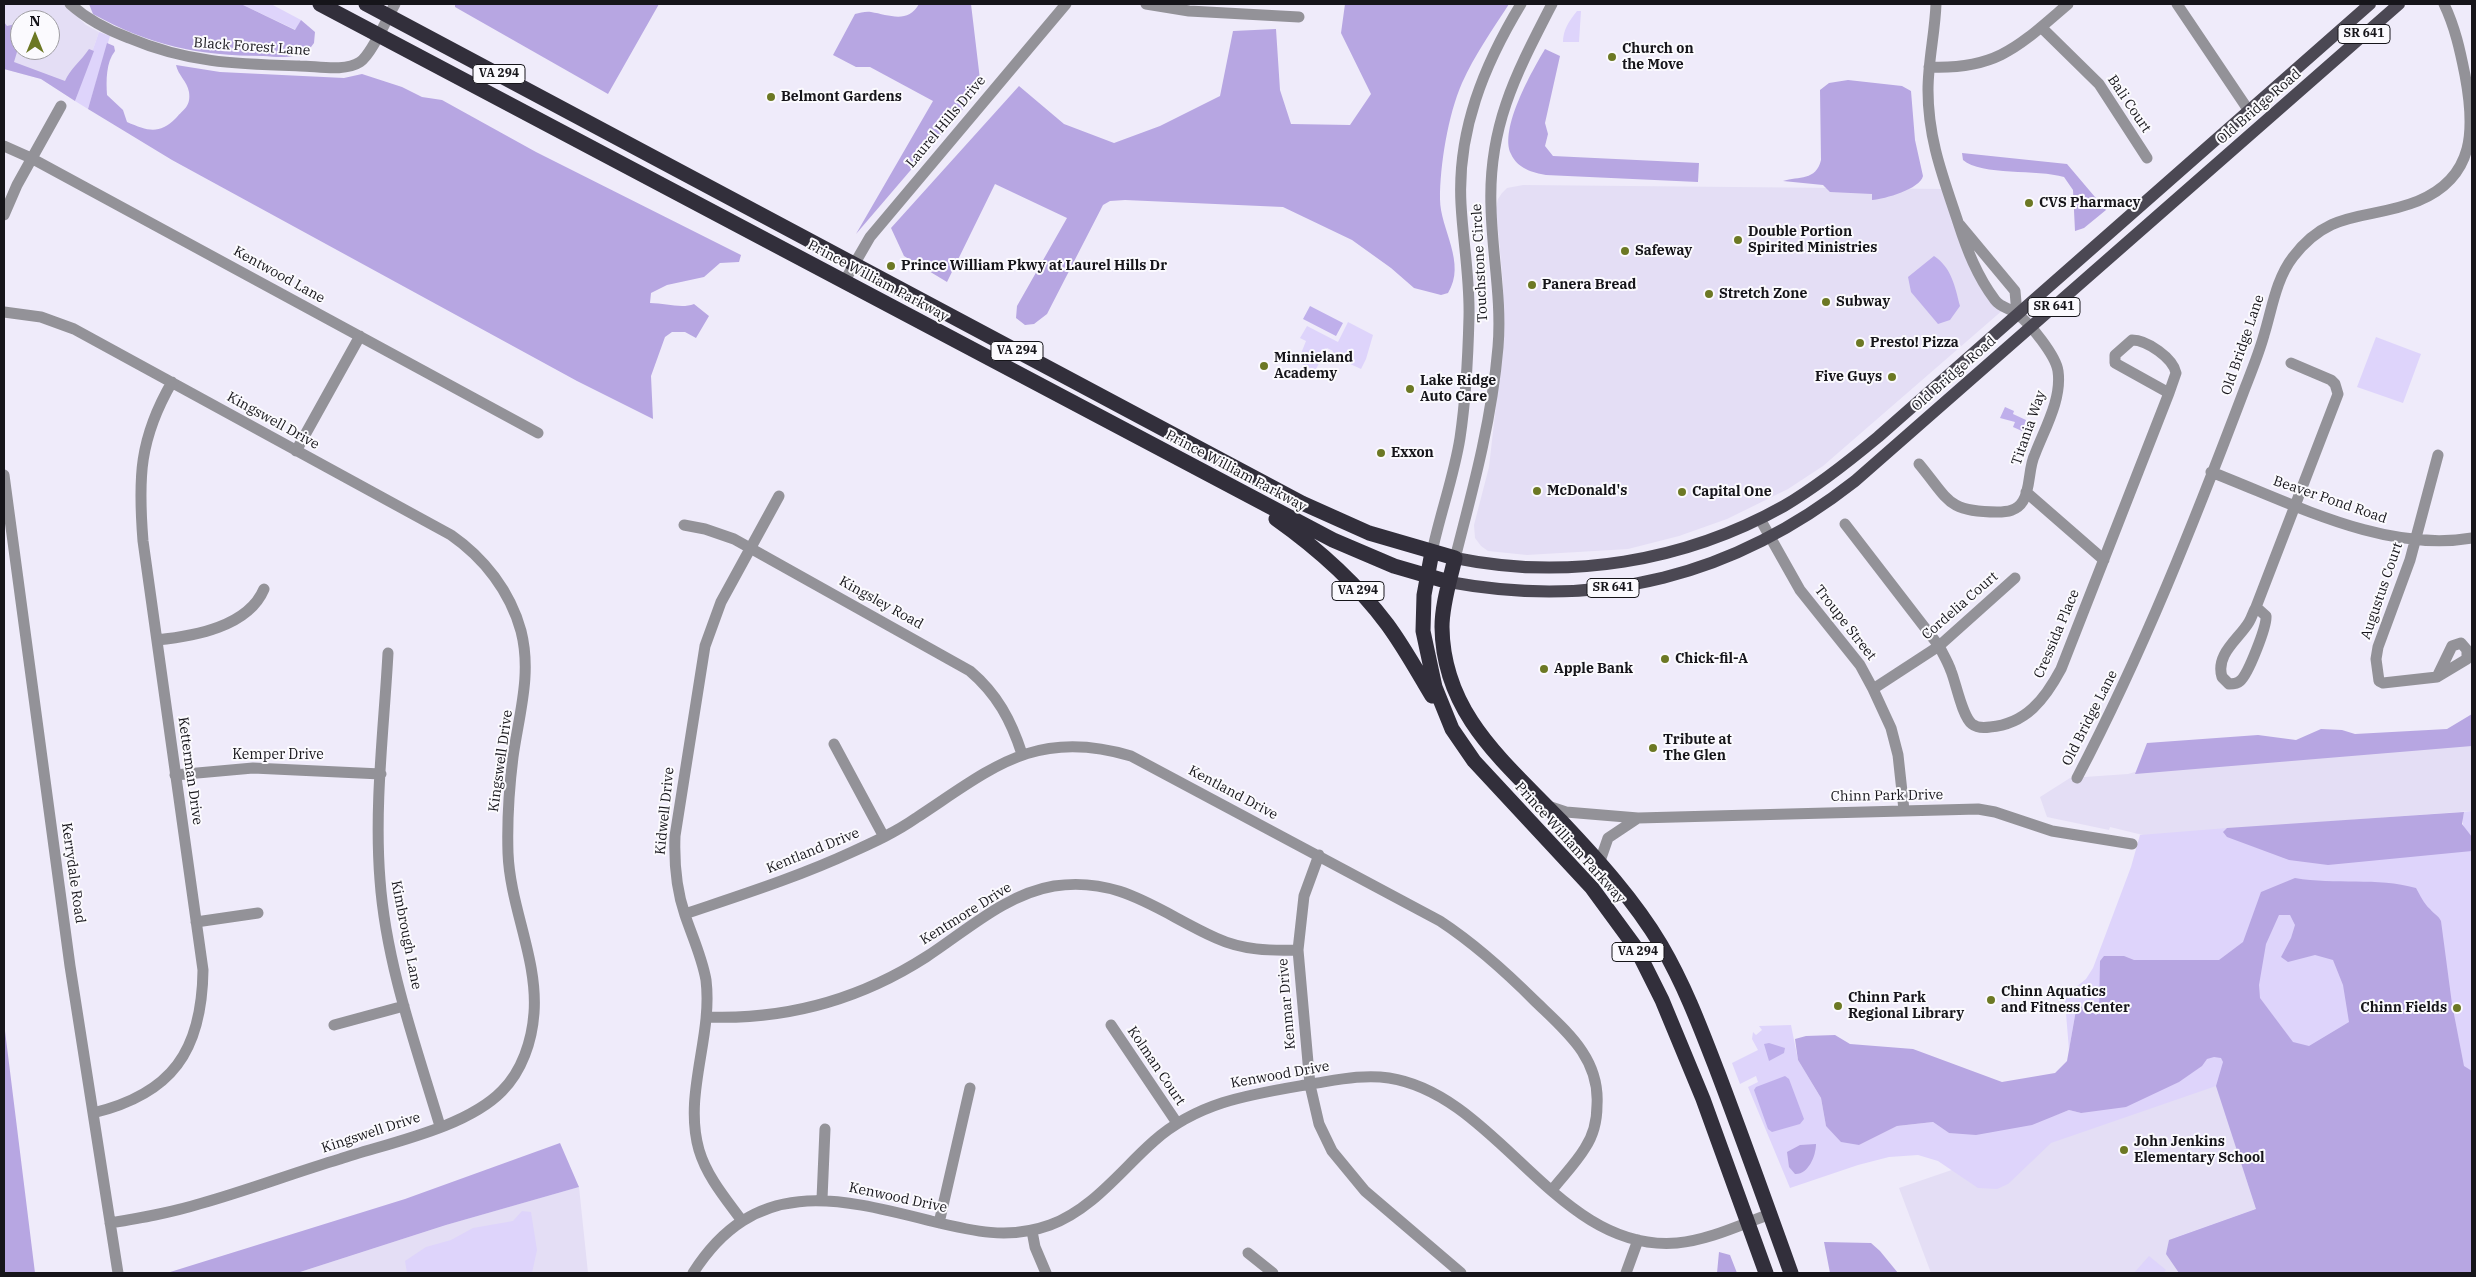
<!DOCTYPE html>
<html>
<head>
<meta charset="utf-8">
<style>
  body { margin:0 }
  #map { position:relative; width:2476px; height:1277px; overflow:hidden; background:#efebfa; font-family:"IBM Plex Serif",serif }
  canvas { display:block }
  .frame { position:absolute; inset:0; border:5px solid #16151a; pointer-events:none }
  .north { position:absolute; left:10px; top:10px; width:50px; height:50px; box-sizing:border-box; background:#fbfafe; border:1px solid #9f9ea3; border-radius:50%; rotate:0deg; font-size:14px; font-weight:700; line-height:20px; text-align:center; color:#16151a }
  .north::after { content:''; display:block; margin:auto; width:18px; height:22px; background:#6c7824; clip-path:polygon(50% 0,100% 100%,50% 72%,0 100%) }
</style>
</head>
<body>
<div id="map">
<canvas width="2476" height="1277"></canvas>
<div class="frame"></div>
<div class="north">N</div>
</div>
<script>
const ctx = document.querySelector('canvas').getContext('2d');
ctx.lineJoin = 'round';
function fill(path, color) {
  ctx.fillStyle = color;
  ctx.fill(path, 'evenodd');
}
function trace(path, color, width, dash) {
  ctx.strokeStyle = color;
  ctx.lineWidth = width;
  ctx.lineCap = dash ? 'butt' : 'round';
  ctx.setLineDash(dash || []);
  ctx.stroke(path);
}
function drawText(font, color, halo, rows, align = 'center') {
  ctx.font = font + ' "IBM Plex Serif",serif';
  ctx.lineWidth = 4;
  ctx.setLineDash([]);
  ctx.textBaseline = 'middle';
  ctx.strokeStyle = halo;
  ctx.fillStyle = color;
  for (const [text, x, y, turn = 0] of rows) {
    ctx.save();
    ctx.translate(x, y);
    ctx.rotate((+turn || 0) * Math.PI / 180);
    ctx.textAlign = isNaN(turn) ? turn : align;
    if (halo) ctx.strokeText(text, 0, 0);
    ctx.fillText(text, 0, 0);
    ctx.restore();
  }
}
fill(new Path2D(`
  M4 4H64L86 25 99 32 75 101 41 79 4 69ZM20 20H50V50H20Z
  M1523 185 1945 189 1965 247 2004 309 1823 466 1788 489 1727 519 1679 536 1628 549 1527 555 1488 551 1481 546 1475 538 1474 525 1489 467 1503 344V284L1496 208 1498 199 1502 193 1507 188Z
  M2472 727V811L2163 834 2159 839 2110 827 2109 830 2047 817 2040 797 2070 778 2128 774 2165 763Z
  M2215 1080 2256 1209 2174 1238 2221 1273H1931L1899 1188Z
  M579 1187 588 1273H297L446 1225Z`), '#e4def5');
fill(new Path2D(`
  M241 4H271L301 20 296 30Z
  M1577 11H1581L1579 42H1563C1563 30 1569 21 1577 11Z
  M99 32 110 36 88 109 75 101Z
  M1348 322 1373 335 1366 359 1361 369 1331 355 1333 351 1327 348 1315 371 1293 359 1295 354 1300 356 1306 341 1300 338 1307 326 1338 342Z
  M2376 337 2421 354 2403 403 2357 387Z
  M2472 811V1273L2174 1238 2256 1209 2216 1086 2051 1143 2008 1184 1997 1189 1978 1188 1938 1161 1918 1155 1889 1157 1858 1165 1790 1188 1748 1087 1758 1082 1756 1076 1740 1084 1732 1063 1758 1050 1752 1039 1753 1032 1756 1035 1762 1030 1759 1026 1791 1025 1798 1060 1821 1098 1826 1126 1859 1145 1897 1126 1933 1122 1949 1133 2053 1116 2069 1110 2081 1113 2091 1011 2085 1007 2080 1006 2076 1010 2069 1050 2065 1001 2066 995 2086 979 2093 968 2131 867 2140 835 2227 828 2472 837C2463 830 2461 823 2464 812Z
  M522 1211 531 1212 537 1250 532 1273H407L405 1261 426 1247 451 1240 473 1228 513 1221Z
  M2149 1256 2166 1270 2163 1273H2134Z`), '#ded4fb');
fill(new Path2D(`
  M89 4H241L295 30 301 20 315 32 314 43 308 51C294 59 278 57 263 56 199 56 149 45 93 14Z
  M455 4H659L608 94 455 7Z
  M919 4H971L981 88 856 234 933 101 870 67H856L833 55 855 14C860 13 866 11 871 12 889 15 908 24 919 4Z
  M1345 4H1509C1493 29 1474 56 1462 83 1448 115 1440 165 1440 199 1440 229 1467 263 1448 293L1441 295 1414 288 1391 268 1352 240 1283 207 1125 200 1110 201 1103 205 1047 314 1034 324 1025 325 1016 318 1017 306 1067 218 995 184 947 282 904 256 891 228 1019 86 1064 124 1114 143 1160 126 1220 96 1233 31 1276 29 1280 90 1291 124 1350 125 1371 94 1341 33Z
  M4 22 7 26 20 23V42L14 62 65 81C70 69 81 61 89 49L94 51 75 101 41 79 4 69Z
  M107 43 114 46 115 51C106 62 106 81 107 95L123 110 127 122C148 131 159 135 176 118 184 109 191 106 189 92 187 81 178 75 176 65L220 72 344 78 362 74 402 87 422 97 442 100 536 152 741 255 739 262 720 263 704 277 667 285 651 293 650 303C666 303 681 309 694 304L709 316 696 338 685 332H672L665 337 651 376 653 419 577 381 172 160 88 109Z
  M1545 49 1560 56 1545 123 1548 134 1545 146 1553 156 1699 163 1698 182 1546 175C1533 173 1517 168 1511 154 1499 129 1532 71 1545 49Z
  M1848 80 1902 86 1911 91 1915 140 1923 176C1920 189 1885 199 1872 200V194L1830 192 1823 185 1783 181C1799 176 1816 181 1821 160L1820 90 1829 83Z
  M1962 153 2067 164 2106 210 2084 228 2075 231 2073 190 2064 177C2038 169 1981 176 1963 160Z
  M2472 714V746L2135 774 2147 743 2258 735 2296 740 2321 729 2342 730 2355 734 2447 729Z
  M2464 812 2462 824 2472 837V851L2328 865 2289 860 2227 837 2223 832 2227 828Z
  M2295 878C2335 885 2377 877 2416 888 2420 895 2424 904 2430 909 2434 914 2438 915 2441 921L2452 1004 2464 1066 2472 1071V1273H2179L2166 1254 2169 1240 2256 1209 2216 1086 2223 1062 2221 1058 2214 1057 2207 1059 2202 1066 2179 1082 2126 1107 2081 1113 2069 1110 2032 1125 1976 1135 1949 1133 1933 1122 1897 1126 1859 1145 1841 1142 1826 1126 1821 1098 1798 1060 1795 1039 1806 1036 1835 1035 1850 1044 1913 1049 2002 1082 2055 1073 2067 1061 2076 1010 2080 1006 2085 1007 2096 1015 2099 1012 2100 961 2104 956H2124L2134 960H2219L2243 942 2261 892ZM2279 915H2290L2295 925 2291 938 2281 957 2288 962 2315 955 2333 960 2343 985 2349 1022 2309 1046 2293 1042 2260 998 2259 985 2266 944Z
  M4 1031H5L35 1273H4Z
  M560 1143 579 1187 446 1225 297 1273H167L405 1199Z
  M1816 1144C1816 1156 1808 1175 1795 1174L1789 1167 1787 1152 1800 1145Z
  M1824 1242 1871 1243 1880 1251 1898 1273H1830Z
  M1719 1252 1730 1255 1737 1273H1717Z`), '#b7a6e2');
fill(new Path2D(`
  M1934 256C1952 268 1955 287 1960 306L1950 320 1938 324 1911 292 1908 277Z
  M1310 306 1343 323 1336 336 1303 319Z
  M2005 407 2014 411 2013 414 2026 420 2022 431 2013 427 2015 422 2000 418Z
  M1769 1043 1785 1048 1784 1053 1769 1061 1764 1044Z
  M1785 1076 1789 1079 1804 1119 1800 1124 1772 1132 1768 1129 1754 1090 1756 1087Z`), '#bfafeb');
trace(new Path2D(`
  M70 4C88 20 107 30 129 38 188 63 236 64 300 66 317 66 345 72 360 62 372 54 387 18 395 4
  M1146 4 1189 11 1299 17
  M2177 4 2249 111
  M2041 27 2099 84 2147 158
  M1929 67C1997 70 2019 46 2068 4
  M4 146 31 158 538 433
  M4 215 17 185 61 106
  M1960 225 2015 291 2017 314
  M844 282 870 237 1066 4
  M4 312 41 317 74 329 451 535C484 558 510 591 521 631 532 674 519 714 513 757 509 789 507 821 508 853 510 907 538 959 534 1013 532 1041 522 1071 502 1091 466 1128 388 1143 340 1159 293 1173 246 1191 199 1204 170 1213 140 1218 110 1223
  M2132 340C2147 340 2173 358 2176 373L2169 393 2115 363V355Z
  M296 451 360 336
  M1919 464C1949 500 1947 512 1997 512 2007 512 2017 511 2023 501 2031 488 2028 468 2035 454 2045 428 2062 399 2058 371 2056 356 2030 323 2017 314 2010 308 2001 308 1995 300 1977 276 1967 250 1958 222 1943 177 1928 139 1928 90 1928 61 1935 33 1936 4
  M2211 472C2292 503 2384 553 2472 538
  M4 475 70 966 118 1273
  M2026 492 2104 560
  M1760 519 1800 590 1860 665 1873 689 1891 728 1898 755 1904 810
  M1845 524 1939 646C1943 654 1948 662 1951 671 1956 683 1962 716 1972 724 1977 728 1984 728 1990 727 2026 724 2045 699 2061 669L2169 393
  M684 525 705 529 734 539 970 671C997 694 1011 720 1022 754
  M1432 552C1440 514 1454 476 1460 438 1466 398 1468 357 1469 317 1470 279 1463 242 1461 204 1457 131 1484 65 1521 4
  M1455 558C1473 489 1492 419 1498 347 1502 300 1492 254 1491 207 1488 126 1516 74 1552 4
  M2256 607 2338 394 2335 384 2331 380 2291 363
  M2256 607 2266 616C2267 626 2248 675 2240 681 2237 684 2233 684 2229 684L2222 677C2215 654 2239 639 2249 622 2252 617 2253 612 2256 607Z
  M157 640C194 636 248 627 264 589
  M2461 643 2467 650V659L2437 677 2452 646Z
  M388 653C384 728 374 805 380 880 386 964 416 1046 440 1126
  M2437 677 2383 683 2379 681 2376 659 2378 647 2410 560 2438 455
  M1873 689 1939 646 2015 578
  M834 744 884 837
  M175 775 253 768 381 774
  M2077 778C2143 652 2195 520 2245 388 2252 370 2259 353 2264 335 2272 309 2276 279 2293 257 2331 207 2369 221 2418 201 2476 177 2475 128 2465 75 2460 50 2455 27 2444 4
  M1548 806 1566 812 1638 818 1978 809 1995 812 2052 831 2132 844
  M1319 855 1304 896 1298 950 1310 1085 1319 1124 1332 1151 1365 1191 1461 1273
  M1599 864 1608 838 1638 818
  M685 914C741 895 798 877 852 852 874 842 896 832 916 818 991 769 1035 727 1131 756L1440 921C1475 944 1506 972 1536 1002 1566 1031 1600 1058 1597 1105 1597 1120 1593 1136 1585 1148 1576 1163 1563 1176 1552 1190
  M196 922 258 913
  M707 1017C787 1020 859 1000 926 957 966 931 1006 894 1054 886 1121 876 1160 913 1216 938 1242 950 1270 951 1298 950
  M334 1025 404 1006
  M1111 1025 1177 1123
  M93 1113C172 1094 202 1051 203 970L143 541C138 478 139 439 172 382
  M822 1199 825 1129
  M742 1221C726 1199 707 1177 699 1150 683 1094 713 1037 706 980 702 957 692 936 685 915 676 889 674 863 675 836L705 646 721 602 779 496
  M939 1223 970 1088
  M1032 1231 1035 1247 1046 1273
  M1248 1253 1273 1273
  M693 1273C755 1176 836 1197 931 1221 972 1231 1009 1240 1050 1225 1093 1209 1121 1170 1154 1141 1199 1101 1253 1094 1311 1084 1337 1080 1363 1074 1389 1078 1499 1095 1557 1253 1677 1243 1709 1240 1740 1225 1770 1214
  M1626 1273 1638 1240`), '#939298', 11);
trace(new Path2D(`
  M1455 558C1567 581 1684 562 1784 506 1818 486 1848 462 1878 437L2370 4
  M1449 582C1601 610 1734 576 1855 481L2399 4`), '#4b4853', 12);
trace(new Path2D(`
  M320 4 1333 540 1394 566 1449 582
  M366 4 1302 503 1369 533 1455 558C1450 580 1442 604 1442 627 1443 715 1506 763 1561 821 1597 859 1634 900 1661 945 1685 986 1701 1029 1718 1073 1743 1139 1767 1206 1791 1273
  M1276 519C1317 548 1357 584 1387 624 1404 647 1417 671 1432 696
  M1432 552 1424 595 1423 631 1435 687 1452 729 1474 761 1592 888 1636 948 1662 1000 1703 1099 1766 1273`), '#322f3b', 15);
for (const [x, y, r, color] of [
  [1612,57,5,"#6c7824"],
  [771,97,5,"#6c7824"],
  [2029,203,5,"#6c7824"],
  [1738,240,5,"#6c7824"],
  [1625,251,5,"#6c7824"],
  [891,266,5,"#6c7824"],
  [1532,285,5,"#6c7824"],
  [1709,294,5,"#6c7824"],
  [1826,302,5,"#6c7824"],
  [1860,343,5,"#6c7824"],
  [1264,366,5,"#6c7824"],
  [1892,377,5,"#6c7824"],
  [1410,389,5,"#6c7824"],
  [1381,453,5,"#6c7824"],
  [1537,491,5,"#6c7824"],
  [1682,492,5,"#6c7824"],
  [1665,659,5,"#6c7824"],
  [1544,669,5,"#6c7824"],
  [1653,748,5,"#6c7824"],
  [1991,1000,5,"#6c7824"],
  [1838,1006,5,"#6c7824"],
  [2457,1008,5,"#6c7824"],
  [2124,1150,5,"#6c7824"]
]) {
  const dot = new Path2D();
  dot.arc(x, y, r, 0, 2 * Math.PI);
  ctx.fillStyle = color;
  ctx.fill(dot);
  trace(dot, '#fbfafe', 2);
}
for (const [x, y, w] of [
  [2364,34,52],
  [499,74,52],
  [2054,307,52],
  [1017,351,52],
  [1613,588,52],
  [1358,591,52],
  [1638,952,52]
]) {
  const box = new Path2D();
  box.roundRect(x - w / 2, y - 9.5, w, 19, 4);
  ctx.fillStyle = '#fbfafe';
  ctx.fill(box);
  trace(box, '#16151a', 1);
}
drawText('bold 12px', '#16151a', null, [
  ["SR 641",2364,34],
  ["VA 294",499,74],
  ["SR 641",2054,307],
  ["VA 294",1017,351],
  ["SR 641",1613,588],
  ["VA 294",1358,591],
  ["VA 294",1638,952]
]);
drawText('14px', '#16151a', '#fbfafe', [
  ["Black Forest Lane",252,47,4],
  ["Bali Court",2129,104,56],
  ["Old Bridge Road",2259,107,-41],
  ["Laurel Hills Drive",946,122,-50],
  ["Touchstone Circle",1480,263,-93],
  ["Kentwood Lane",279,275,29],
  ["Prince William Parkway",878,281,28],
  ["Old Bridge Lane",2243,345,-71],
  ["Old Bridge Road",1954,374,-41],
  ["Kingswell Drive",273,421,29],
  ["Titania Way",2029,428,-71],
  ["Prince William Parkway",1236,471,28],
  ["Beaver Pond Road",2330,500,19],
  ["Augustus Court",2382,591,-71],
  ["Kingsley Road",881,603,29],
  ["Cordelia Court",1960,606,-41],
  ["Troupe Street",1845,623,52],
  ["Cressida Place",2057,634,-67],
  ["Old Bridge Lane",2090,718,-63],
  ["Kemper Drive",278,755],
  ["Kingswell Drive",501,761,-82],
  ["Ketterman Drive",190,771,82],
  ["Kentland Drive",1233,793,28],
  ["Chinn Park Drive",1887,796,-1],
  ["Kidwell Drive",665,811,-84],
  ["Prince William Parkway",1570,843,48],
  ["Kentland Drive",813,851,-22],
  ["Kerrydale Road",73,873,82],
  ["Kentmore Drive",966,914,-32],
  ["Kimbrough Lane",406,935,79],
  ["Kenmar Drive",1287,1004,-95],
  ["Kolman Court",1156,1066,56],
  ["Kenwood Drive",1280,1075,-10],
  ["Kingswell Drive",371,1133,-18],
  ["Kenwood Drive",898,1198,12]
]);
drawText('bold 14px', '#16151a', '#fbfafe', [
  ["Church on",1622,49],
  ["the Move",1622,65],
  ["Belmont Gardens",781,97],
  ["CVS Pharmacy",2039,203],
  ["Double Portion",1748,232],
  ["Spirited Ministries",1748,248],
  ["Safeway",1635,251],
  ["Prince William Pkwy at Laurel Hills Dr",901,266],
  ["Panera Bread",1542,285],
  ["Stretch Zone",1719,294],
  ["Subway",1836,302],
  ["Presto! Pizza",1870,343],
  ["Minnieland",1274,358],
  ["Academy",1274,374],
  ["Five Guys",1882,377,"right"],
  ["Lake Ridge",1420,381],
  ["Auto Care",1420,397],
  ["Exxon",1391,453],
  ["McDonald's",1547,491],
  ["Capital One",1692,492],
  ["Chick-fil-A",1675,659],
  ["Apple Bank",1554,669],
  ["Tribute at",1663,740],
  ["The Glen",1663,756],
  ["Chinn Aquatics",2001,992],
  ["and Fitness Center",2001,1008],
  ["Chinn Park",1848,998],
  ["Regional Library",1848,1014],
  ["Chinn Fields",2447,1008,"right"],
  ["John Jenkins",2134,1142],
  ["Elementary School",2134,1158]
], 'left');
</script>
</body>
</html>
